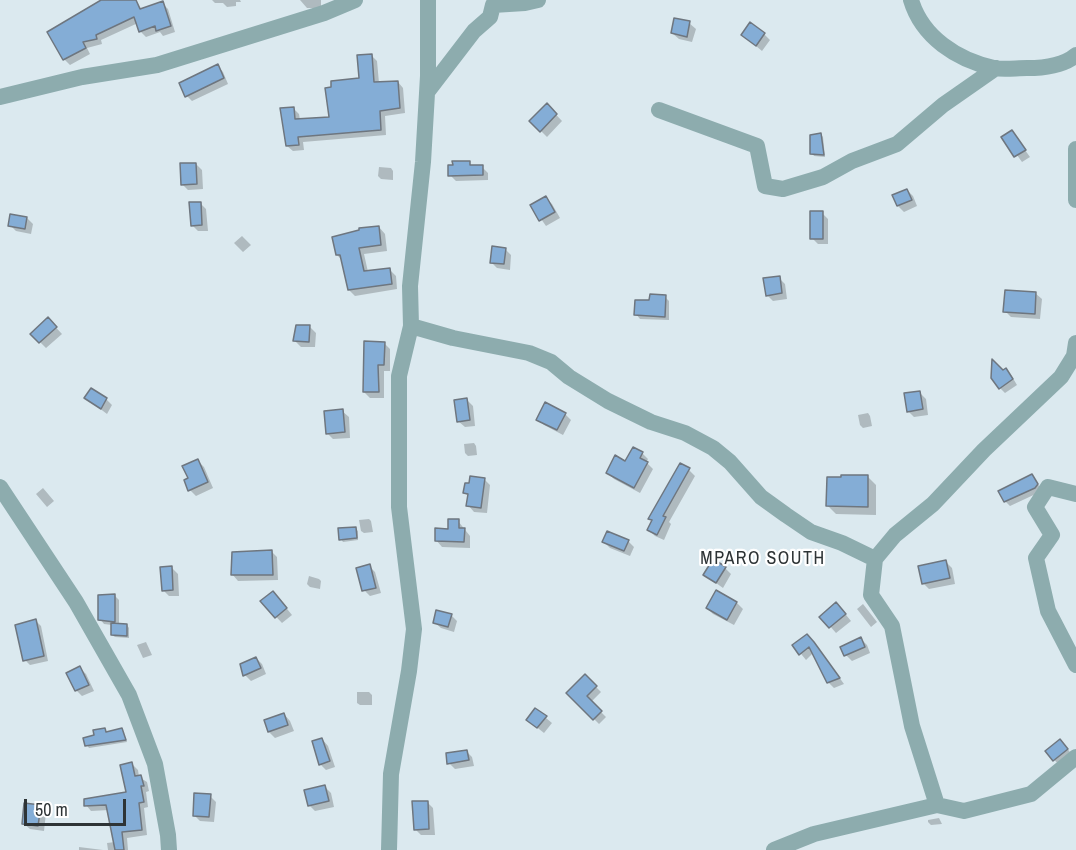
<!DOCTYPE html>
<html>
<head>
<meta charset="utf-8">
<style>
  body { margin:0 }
  #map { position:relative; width:1076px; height:850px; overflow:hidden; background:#dbe9ef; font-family:"Archivo Narrow",sans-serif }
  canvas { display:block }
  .scale { position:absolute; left:24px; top:799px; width:102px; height:27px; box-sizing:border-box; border:3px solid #2e3436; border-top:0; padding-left:8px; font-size:18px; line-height:21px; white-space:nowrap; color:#2e3436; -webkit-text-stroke:4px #fff; paint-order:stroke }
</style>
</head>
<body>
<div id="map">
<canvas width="1076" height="850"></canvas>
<div class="scale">50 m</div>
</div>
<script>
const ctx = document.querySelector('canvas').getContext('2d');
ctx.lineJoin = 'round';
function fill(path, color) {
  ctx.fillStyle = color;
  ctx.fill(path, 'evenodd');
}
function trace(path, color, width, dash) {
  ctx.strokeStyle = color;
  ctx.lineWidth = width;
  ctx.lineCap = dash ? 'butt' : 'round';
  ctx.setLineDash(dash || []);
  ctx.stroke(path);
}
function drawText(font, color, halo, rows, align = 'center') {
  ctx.font = font + ' "Archivo Narrow",sans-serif';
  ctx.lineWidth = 4.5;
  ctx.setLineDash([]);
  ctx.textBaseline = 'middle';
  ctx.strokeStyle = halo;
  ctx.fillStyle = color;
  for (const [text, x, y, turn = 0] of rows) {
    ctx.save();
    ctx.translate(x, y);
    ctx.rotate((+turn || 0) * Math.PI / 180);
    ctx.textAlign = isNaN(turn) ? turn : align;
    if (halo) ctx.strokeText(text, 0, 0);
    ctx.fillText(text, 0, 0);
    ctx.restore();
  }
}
fill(new Path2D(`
  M104 0H136L142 10 162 3 168 9 175 32 163 36 160 32 146 37 140 31 138 23 101 40 102 44 87 48 90 54 70 65 64 59Z
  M212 0H240L241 2H236V6L227 7 223 3H215Z
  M300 0H321V8H307Z
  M689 23 696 29 692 42 679 39 672 33Z
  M764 34 770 40 762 51 743 35Z
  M372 56 377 61 379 83 398 82 403 88 405 113 385 116 386 135 303 142 304 150 293 151 287 146 293 108 299 114 300 120 331 118 360 79Z
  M218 66 223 72 228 84 192 101 187 96Z
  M547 105 562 121 547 137 531 121Z
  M1012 132 1030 157 1022 162 1004 137Z
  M821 134 823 137 825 157 814 156 812 153Z
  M469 163 473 167H482L488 173V180L456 181 450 175Z
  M196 164 202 170 203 189 188 190 182 184Z
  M379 167 391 168 393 171V180L381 179 378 176Z
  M907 190 913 196 917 206 904 212 898 206Z
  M546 198 552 204 560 218 546 226 532 206Z
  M200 203 206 209 208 231H198L192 225Z
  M822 213 828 219V244H818L812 238Z
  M27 218 33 224 31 234 16 231 10 225Z
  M379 227 385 234 387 251 364 254 368 272 390 270 396 276 397 289 355 296 349 290 342 260 337 255Z
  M242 236 251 245 243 252 234 243Z
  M505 249 511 255 510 270 497 268 491 262Z
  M779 278 785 284 787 299 773 301 767 295Z
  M1035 293 1042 299 1040 319 1011 317 1005 311Z
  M665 297 669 301V320L640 319 636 314 651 302Z
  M48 319 62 334 46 348 32 334Z
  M309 326 316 333 315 347H301L295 341Z
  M384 343 390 349V371H384V398H370L364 392Z
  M1003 372 1011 375 1017 385 1005 393 1000 388Z
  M920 393 926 399 928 415 914 417 908 411Z
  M86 398 106 399 112 405 107 414Z
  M467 400 473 406 475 426 465 427 458 421Z
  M342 411 349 417 350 438 333 439 327 433Z
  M868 413 870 416 872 426 863 428 860 425 858 415Z
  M565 414 571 420 563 435 544 425 538 419Z
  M474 443 476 446 477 455 468 456 465 453 464 444Z
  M642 453 648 459 646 462 653 469 640 493 614 479 608 473Z
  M198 461 204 467 213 488 196 496 190 490V479Z
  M689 470 695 476 669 522 671 524 664 540 655 536 649 530 653 521 650 518Z
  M1032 475 1041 489 1040 492 1010 506 1005 501Z
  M868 477 876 485V515L836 514 828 506 843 479Z
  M484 479 490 485 487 513 474 512 468 505 469 497 465 493Z
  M43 488 54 501 47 507 36 494Z
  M369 519 371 521 373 532 364 533 361 531 359 520Z
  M458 521 470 536V548L442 547 436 540Z
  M355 528 358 531V540L343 542 341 539Z
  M628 541 634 547 630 556 610 548 604 542Z
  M271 551 277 557 278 580 238 581 232 574Z
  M946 562 952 568 955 584 929 589 923 583Z
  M369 566 375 572 381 593 370 596 364 590Z
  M172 568 178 574 179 596H169L163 590Z
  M725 568 731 574 723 588 705 575Z
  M309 576 319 579 321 581 320 589 310 587 307 584Z
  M716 592 737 603 743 609 734 625 713 614 707 608Z
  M115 596 119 600V625H127L129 628V638L115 637 112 635V625L104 624 100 619Z
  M279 599 292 615 282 623 262 602Z
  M863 604 877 622 871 627 857 609Z
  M842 610 851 621 836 633 822 617Z
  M451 615 457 621 454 632 441 628 434 622Z
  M36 621 41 626 48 661 30 665 25 660Z
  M861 639 867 645 870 653 852 661 846 655 842 647Z
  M813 641 844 684 834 688 828 682 813 653 806 660 794 645Z
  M146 642 152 655 143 658 137 645Z
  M256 658 262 664 266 674 251 681 245 675Z
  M80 668 86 674 94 691 82 696 76 690Z
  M585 676 601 692 591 702 606 717 599 724 568 693Z
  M357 692H369L372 695V705H360L357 703Z
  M284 714 290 721 294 731 275 738 269 732Z
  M546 718 552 723 544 733 534 725Z
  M122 729 127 742 89 748 87 745 105 730 108 733Z
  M322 739 328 746 335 767 326 770 320 764Z
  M1066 747 1073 756 1060 766 1047 752Z
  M466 751 472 757 474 766 455 769 449 763Z
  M132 764 138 770 139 777 147 782 149 791 146 792 148 807 144 808 147 835 127 838 128 850H108L107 843 115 842 109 810 91 811 86 805 128 794Z
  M325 787 331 793 334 807 315 811 309 805Z
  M210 796 216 802 214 822 200 821 194 815Z
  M427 802 433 808 435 835H421L415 829Z
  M40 806 46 813 44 831 30 829 23 823Z
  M939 818 942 824 931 825 928 822V820Z
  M79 847 103 850H79Z`), '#0003');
const building = new Path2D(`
  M101 0H136L140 9 163 1 171 26 156 31 155 26 139 32 134 17 96 35 97 39 83 42 86 48 63 60 47 32Z
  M674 18 690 21 687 37 671 33Z
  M750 22 765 33 756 46 741 35Z
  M372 54 374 82 398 81 400 108 380 111 381 130 298 137 299 145 286 146 280 108 294 107 295 119 329 117 325 88 331 87V81L359 78 357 55Z
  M218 64 224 78 185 97 179 83Z
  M547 103 557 114 540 132 529 121Z
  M1012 130 1026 150 1014 157 1001 137Z
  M821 133 824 155 810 154V135Z
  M452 161H470V165H483V175L448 176V165H453Z
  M180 163H196L197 184 181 185Z
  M907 189 912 200 897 206 892 195Z
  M546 196 555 212 539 221 530 205Z
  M189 202H201L202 225 191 226Z
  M810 211H823V239H810Z
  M10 214 27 217 25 229 8 226Z
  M379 226 381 245 359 248 364 271 390 268 392 284 348 290 340 255H336L332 237 359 230V228Z
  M492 246 506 248 504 264 490 263Z
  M780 276 782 293 766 296 763 278Z
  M1005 290 1036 292 1035 314 1003 312Z
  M650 294 666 295 665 317 634 315 635 300H649Z
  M48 317 57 327 39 343 30 334Z
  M296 325H310L309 342 293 341Z
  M364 341 385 342 384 365H378L379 392H363Z
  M992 359 1003 370 1006 368 1013 379 999 389 991 378Z
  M91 388 107 398 101 409 84 398Z
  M920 391 923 409 907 412 904 393Z
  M467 398 470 420 457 422 454 400Z
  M545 402 566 413 557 430 536 420Z
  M343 409 345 432 326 434 324 411Z
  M633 447 643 452 640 458 648 462 634 488 606 473 615 455 625 461Z
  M198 459 208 482 188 491 184 480 188 478 182 466Z
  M680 463 690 468 663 516 666 517 657 535 647 530 652 520 648 519Z
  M1032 474 1038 484 1035 488 1004 502 998 491Z
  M841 475H868V507L826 506 827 477H841Z
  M470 476 485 478 481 508 466 506 468 494 463 493 465 483H469Z
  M448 519H459V528H465L464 542 435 541V528L448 529Z
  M356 527 357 538 339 540 338 528Z
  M607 531 629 540 624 551 602 542Z
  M272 550 273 575H231L232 552Z
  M713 559 726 567 716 583 703 575Z
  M946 560 950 578 922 584 918 566Z
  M370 564 376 588 362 591 356 568Z
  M172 566 173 590 162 591 160 567Z
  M716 590 737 602 727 620 706 608Z
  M273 591 287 608 275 618 260 601Z
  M115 594V622L98 620V595Z
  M836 602 846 614 829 628 819 617Z
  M436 610 452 614 448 627 433 623Z
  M36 619 44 656 23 661 15 625Z
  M111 623 127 624V636L111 635Z
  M807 634 814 642 840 678 827 683 809 647 799 655 792 645Z
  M861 637 865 647 844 656 840 647Z
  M256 657 261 668 243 676 240 664Z
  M80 666 89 685 75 691 66 673Z
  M585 674 597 686 587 696 602 711 593 720 566 693Z
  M535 708 547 716 537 728 526 720Z
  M284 713 288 725 268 732 264 720Z
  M105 728 106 732 122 728 126 740 85 746 83 738 94 735 93 730Z
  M322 738 330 761 319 765 312 741Z
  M1060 739 1068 749 1053 761 1045 751Z
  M467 750 469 760 447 764 446 753Z
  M132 762 135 776 141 775 144 786H141L144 802 139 803 142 830 122 832 124 850H115L106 805 84 806V799L126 792 120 765Z
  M325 785 329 801 308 806 304 790Z
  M194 793 211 794 209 817 193 816Z
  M412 801H428L429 829 414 830Z
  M24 803 41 805 38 826 22 824Z`);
fill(building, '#84add6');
trace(building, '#6e767f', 1.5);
trace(new Path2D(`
  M911 0C922 37 957 60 994 68 1004 70 1016 68 1027 68 1043 68 1063 66 1076 55
  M428 91 474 31 490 17 493 5 525 3 538 0
  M0 97 82 77 157 65 324 13 355 0
  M659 110 757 146 765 186 783 189 823 177 852 161 897 144 943 105 996 68
  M1076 149V200
  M411 326 453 338 529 353 551 362 569 377 608 401 651 422 685 433 713 448 730 462 761 497 786 515 811 532 842 543 875 559 895 535 933 504 984 450 1061 377 1074 356 1076 343
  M0 487 76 602 129 695 155 764 168 835 169 850
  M1076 494 1048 487 1035 507 1052 535 1036 558 1048 611 1076 665
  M937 805 964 811 1031 794 1076 757
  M389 850 391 774 409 671 414 629 399 507V376L411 326 410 286 423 162 428 76V0
  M774 850 814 834 937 805 912 726 892 626 871 595 875 559`), '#8dacae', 16);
ctx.letterSpacing = '1.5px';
drawText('18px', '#2e3436', '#fff', [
  ["MPARO SOUTH",763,559]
]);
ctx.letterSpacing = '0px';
</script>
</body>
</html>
